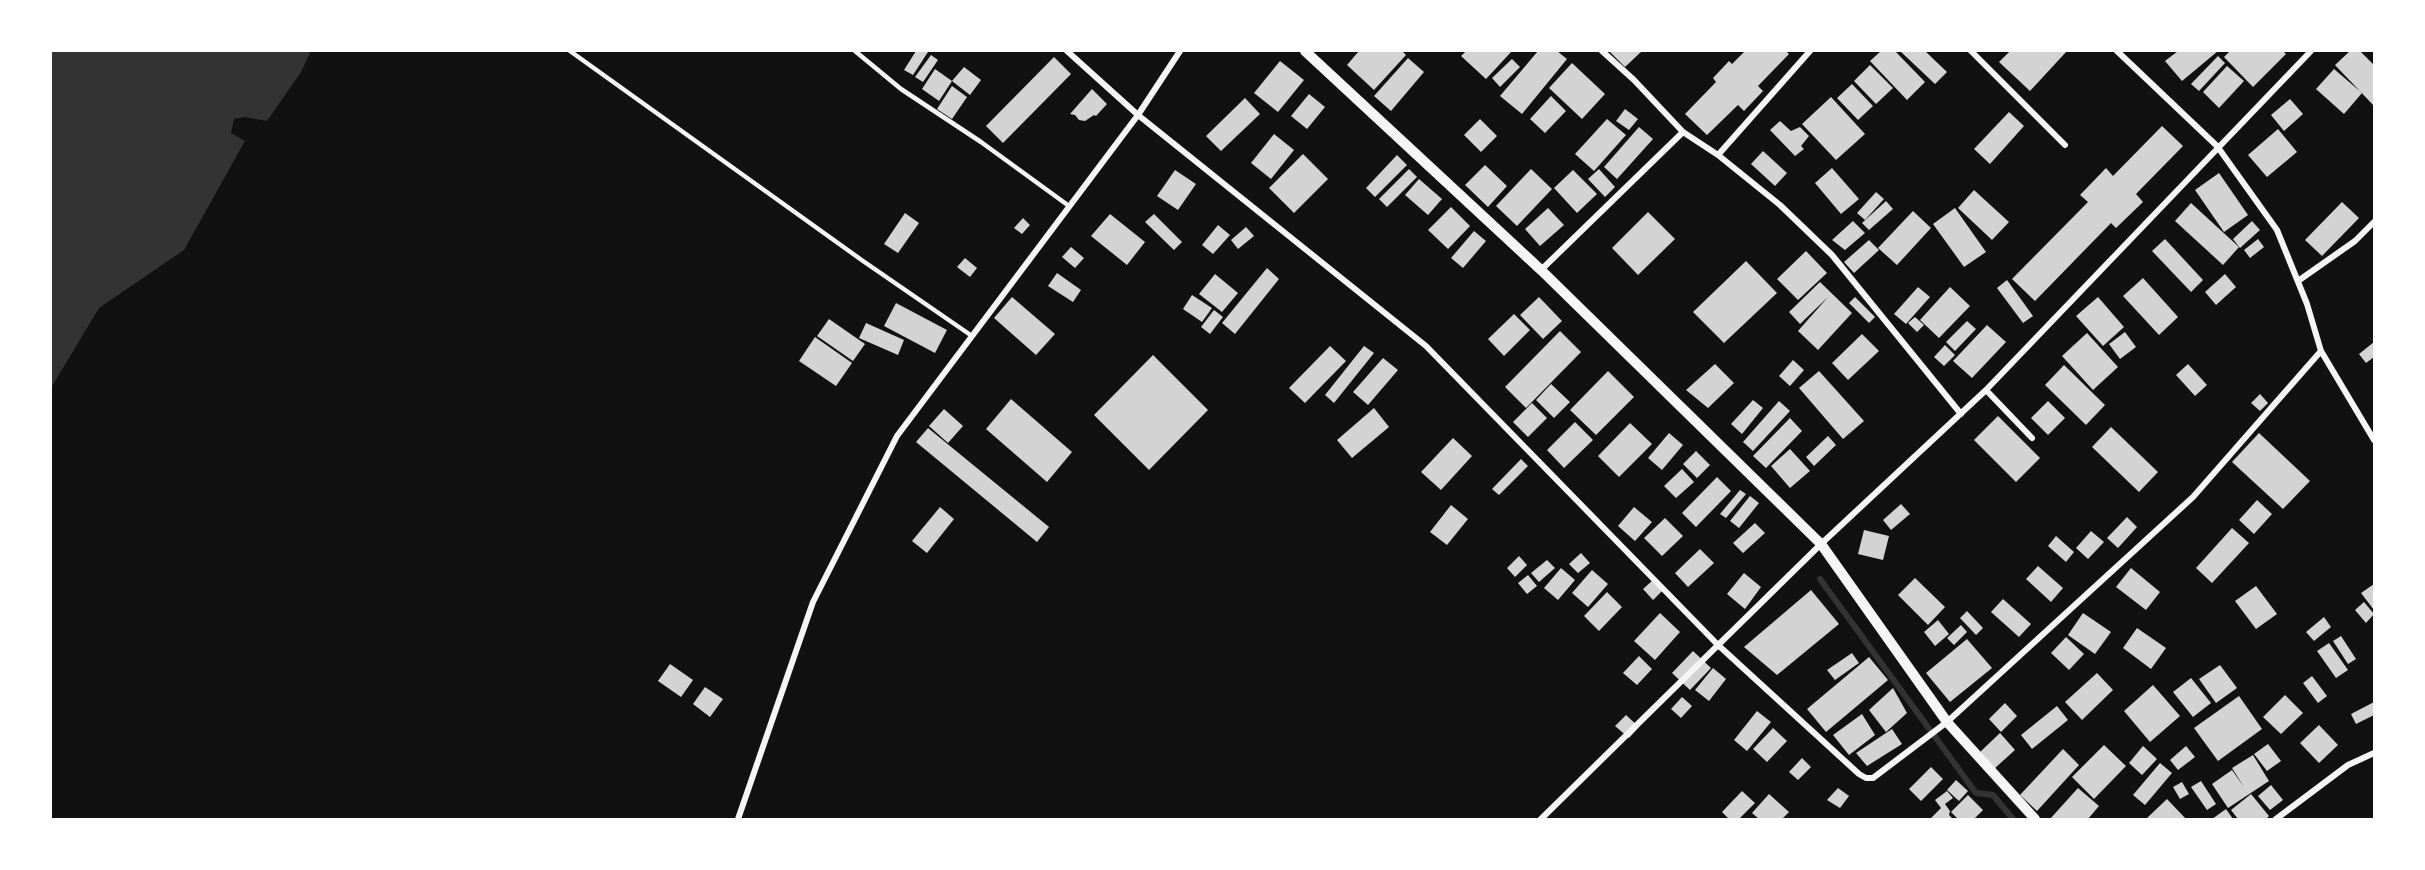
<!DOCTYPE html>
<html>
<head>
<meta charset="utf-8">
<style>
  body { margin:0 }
  #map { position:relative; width:2425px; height:870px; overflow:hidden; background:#111; font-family:"Roboto Condensed",sans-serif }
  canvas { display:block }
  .frame { position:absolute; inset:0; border:52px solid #fff; pointer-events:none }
</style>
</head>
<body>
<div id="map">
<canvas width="2425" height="870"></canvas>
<div class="frame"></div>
</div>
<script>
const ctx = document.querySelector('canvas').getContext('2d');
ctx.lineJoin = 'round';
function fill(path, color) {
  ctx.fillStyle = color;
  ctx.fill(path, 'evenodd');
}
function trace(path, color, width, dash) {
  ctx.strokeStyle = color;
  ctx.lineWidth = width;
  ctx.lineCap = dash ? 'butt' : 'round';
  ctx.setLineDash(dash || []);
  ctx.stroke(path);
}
fill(new Path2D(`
  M51 51H306L310 53 301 72 267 121 245 117 234 119 231 133 245 141 184 250 99 308 51 388Z`), '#333');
trace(new Path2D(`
  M1820 579 1976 793 1993 795 2013 819`), '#333', 6);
fill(new Path2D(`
  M916 51 928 52 913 75 904 70Z
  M1359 51H1402L1406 55 1374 90 1347 65Z
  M1466 51H1512L1486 79 1461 56Z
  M1538 51H1557L1567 59 1522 114 1500 96Z
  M1609 51H1642L1625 67Z
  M1745 51H1786L1789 54 1758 86 1763 91 1744 111 1738 105 1707 135 1685 114 1716 82 1713 78 1729 61 1732 64Z
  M1881 51H1895L1925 82 1907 100 1870 61Z
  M1900 51H1925L1947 72 1935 84Z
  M2010 51H2067L2030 91 1999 62Z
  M2178 51H2218L2182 81 2165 61Z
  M2230 51H2283L2286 54 2253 87 2224 57Z
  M2350 51H2360L2374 65V106L2335 65Z
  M931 55 938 60 923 82 915 77Z
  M2218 56 2225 63 2199 91 2191 84Z
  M1054 57 1071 74 1003 143 986 126Z
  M1408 58 1424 72 1391 111 1374 96Z
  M1512 59 1520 67 1500 87 1492 78Z
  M1280 61 1304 80 1278 112 1254 93Z
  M1572 63 1605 94 1582 119 1549 88Z
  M1870 65 1893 88 1876 104 1854 81Z
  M2227 66 2244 81 2219 108 2203 92Z
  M964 67 981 80 970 95 952 81Z
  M935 69 952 81 939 101 922 89Z
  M2334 69 2362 93 2344 114 2316 89Z
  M1852 84 1873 106 1858 120 1837 98Z
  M952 86 967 97 952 119 937 109Z
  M1092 89 1107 104 1096 116 1094 115 1085 121 1079 120 1075 115 1070 114Z
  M1309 94 1325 107 1307 129 1291 116Z
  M1551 96 1566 111 1545 133 1530 119Z
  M1831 97 1865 134 1836 160 1802 124Z
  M1245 98 1260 114 1221 151 1206 136Z
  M2290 99 2303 114 2284 131 2271 115Z
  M1625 109 1638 119 1629 130 1616 121Z
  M2009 112 2024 126 1990 164 1974 149Z
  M1480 119 1497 136 1481 152 1464 135Z
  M1607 119 1626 135 1594 171 1575 154Z
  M1780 121 1791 131 1800 127 1809 136 1801 146 1804 149 1795 156 1770 130Z
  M2162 126 2183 146 2136 194 2143 202 2116 228 2111 223 2035 301 2012 279 2088 202 2080 195 2106 168 2113 176Z
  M1639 127 1653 139 1617 179 1604 167Z
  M2278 129 2297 152 2267 177 2248 155Z
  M1274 134 1294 150 1271 179 1251 163Z
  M1763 151 1787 173 1775 186 1751 164Z
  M1303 154 1328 179 1294 213 1269 188Z
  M1397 155 1407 165 1375 197 1366 188Z
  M1485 165 1507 186 1488 207 1465 185Z
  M1832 168 1859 199 1841 214 1815 183Z
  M1409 169 1417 177 1387 207 1379 199Z
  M1531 169 1552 189 1517 226 1496 206Z
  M1599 169 1615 187 1605 197 1588 179Z
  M1175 170 1196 184 1178 210 1157 196Z
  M1573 170 1597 194 1577 213 1554 188Z
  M2219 173 2248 215 2224 232 2195 190Z
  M1419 179 1442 199 1428 215 1405 195Z
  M1974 190 2009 222 1992 240 1958 208Z
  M1876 192 1884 199 1865 220 1857 213Z
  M1886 201 1893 209 1869 230 1862 223Z
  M2342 202 2359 218 2322 256 2305 240Z
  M2191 203 2239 247 2223 265 2175 221Z
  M1451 207 1470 226 1448 249 1428 230Z
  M1548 208 1564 225 1540 246 1525 229Z
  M1955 208 1986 252 1964 267 1933 224Z
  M1913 211 1931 228 1897 265 1878 248Z
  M1648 212 1675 239 1638 275 1612 248Z
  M905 213 919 223 898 253 884 244Z
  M1110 214 1145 242 1127 265 1091 236Z
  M1154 214 1182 242 1174 250 1145 222Z
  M1023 218 1030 225 1022 234 1014 228Z
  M1853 221 1865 233 1845 250 1832 240Z
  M2252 221 2260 230 2240 248 2233 239Z
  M1218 225 1230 235 1213 254 1202 245Z
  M1246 227 1254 236 1238 249 1231 240Z
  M1474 231 1486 241 1463 268 1451 258Z
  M2165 239 2203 280 2191 292 2152 251Z
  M2258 239 2264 247 2250 258 2244 250Z
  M1869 240 1879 250 1854 273 1844 262Z
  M1071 247 1084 258 1075 268 1062 257Z
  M1806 251 1827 273 1798 300 1777 279Z
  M965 258 977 268 970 277 957 267Z
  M1746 261 1777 293 1724 343 1693 312Z
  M1267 268 1279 279 1235 334 1222 323Z
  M1057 273 1081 290 1073 302 1048 286Z
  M1215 274 1238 293 1222 312 1199 294Z
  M2225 274 2236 287 2216 305 2205 292Z
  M2143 278 2178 317 2159 335 2123 296Z
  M2007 280 2033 316 2023 323 1997 288Z
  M1820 282 1852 313 1818 350 1798 331 1828 297 1800 324 1789 312Z
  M1918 287 1930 297 1906 324 1894 314Z
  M1950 287 1970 306 1939 338 1920 320Z
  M1192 295 1212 308 1202 322 1183 309Z
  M1012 297 1055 334 1036 355 994 318Z
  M1539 297 1562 321 1543 339 1520 315Z
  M1855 297 1875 317 1869 323 1849 303Z
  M2098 297 2124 327 2103 346 2076 316Z
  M896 303 947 330 935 353 884 326Z
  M1214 310 1223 317 1210 334 1201 327Z
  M1514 314 1530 330 1504 356 1488 339Z
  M1915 317 1924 325 1917 332 1908 323Z
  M829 319 865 344 853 361 817 336Z
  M1967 321 1976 329 1955 351 1946 342Z
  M866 323 904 340 898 355 859 338Z
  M1987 325 2006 342 1972 378 1953 361Z
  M1560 331 1581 352 1526 408 1505 387Z
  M2125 332 2136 347 2120 359 2109 344Z
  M2087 333 2118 367 2093 390 2062 356Z
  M1862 334 1879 351 1848 380 1832 363Z
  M815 337 852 363 836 386 799 361Z
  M2374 342V357L2366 363 2359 354Z
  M1945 345 1955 355 1944 366 1934 357Z
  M1330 346 1346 361 1305 403 1289 388Z
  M1364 346 1374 353 1334 403 1325 395Z
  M1153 355 1208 410 1149 470 1094 415Z
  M1383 358 1398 370 1368 405 1353 392Z
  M1793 360 1804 370 1790 386 1779 376Z
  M1715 364 1734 383 1708 408 1686 390Z
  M2188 364 2207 385 2195 396 2176 375Z
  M2064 365 2105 405 2086 425 2045 385Z
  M1608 371 1634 397 1596 435 1570 410Z
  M1819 371 1864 421 1843 439 1799 388Z
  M1551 384 1570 402 1554 418 1536 400Z
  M2260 394 2268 403 2260 411 2251 403Z
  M1011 399 1072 452 1047 482 986 429Z
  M1753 400 1763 408 1742 434 1731 424Z
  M1779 401 1790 411 1753 451 1743 442Z
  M2048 401 2065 418 2048 435 2031 418Z
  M1532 403 1547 418 1528 437 1513 422Z
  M1374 408 1389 427 1352 458 1337 440Z
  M944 409 963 426 948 443 929 426Z
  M1998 416 2040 458 2016 482 1974 440Z
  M1790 418 1802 431 1766 468 1753 456Z
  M1575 422 1593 440 1564 468 1547 450Z
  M1630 423 1652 444 1619 477 1598 456Z
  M2111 427 2158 472 2139 492 2092 447Z
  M928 428 1049 527 1037 542 916 442Z
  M1669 433 1683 445 1662 470 1648 458Z
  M2259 433 2310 481 2283 509 2232 462Z
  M1828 436 1836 445 1814 466 1806 457Z
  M1453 438 1472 456 1441 490 1421 472Z
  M1790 449 1810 471 1790 488 1771 466Z
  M1696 451 1710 465 1697 478 1683 464Z
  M1521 459 1528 466 1499 495 1492 489Z
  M1682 469 1694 482 1676 498 1664 486Z
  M1717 477 1731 491 1696 527 1682 513Z
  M1740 490 1746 494 1726 518 1720 514Z
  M1750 496 1759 503 1739 528 1730 521Z
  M2257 500 2272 514 2254 534 2239 520Z
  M1901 504 1910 514 1891 530 1883 520Z
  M1451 505 1468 519 1447 545 1430 532Z
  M940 507 954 519 927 553 912 541Z
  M1634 507 1652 522 1635 541 1618 526Z
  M2127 517 2137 527 2118 548 2107 538Z
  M1665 518 1683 536 1662 556 1644 538Z
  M1755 523 1765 533 1743 553 1733 543Z
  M2232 528 2249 543 2212 583 2196 568Z
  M1864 530 1889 536 1883 560 1858 554Z
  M2091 531 2104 542 2088 559 2076 548Z
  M2056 536 2074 552 2066 562 2048 546Z
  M1700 549 1714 563 1688 587 1675 573Z
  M1581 553 1590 563 1578 573 1569 564Z
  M1519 556 1527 565 1515 577 1507 568Z
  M1547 560 1555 568 1539 582 1531 573Z
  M2038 566 2063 588 2051 602 2026 579Z
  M1561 568 1575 580 1558 600 1544 588Z
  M2131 568 2160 592 2146 610 2116 587Z
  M1592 570 1608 584 1588 607 1572 593Z
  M1744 573 1761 587 1745 609 1727 594Z
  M1528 575 1537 586 1527 594 1518 583Z
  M1915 578 1945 607 1928 625 1898 595Z
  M1653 580 1663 590 1653 600 1643 589Z
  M2374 584V610L2361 593Z
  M2256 586 2277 614 2256 629 2235 601Z
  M1811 590 1839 624 1777 675 1744 647Z
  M1607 592 1622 607 1599 631 1584 616Z
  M2003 599 2031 624 2019 637 1991 612Z
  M2364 602 2374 614 2366 623 2355 610Z
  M1967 611 1983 628 1976 635 1960 618Z
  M1660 613 1680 632 1655 660 1634 641Z
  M2083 613 2111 632 2095 654 2068 635Z
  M2324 617 2331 627 2314 641 2306 632Z
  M1938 620 1949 634 1935 646 1924 632Z
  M1961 625 1967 632 1954 645 1947 638Z
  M2137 628 2166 648 2151 669 2123 648Z
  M2341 636 2356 659 2348 664 2333 641Z
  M2066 637 2084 654 2069 670 2051 653Z
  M1967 639 1992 668 1950 702 1926 673Z
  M2329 643 2348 670 2336 678 2317 651Z
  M1693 651 1711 668 1690 690 1672 673Z
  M1852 653 1859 663 1835 680 1827 670Z
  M1639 656 1652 669 1637 685 1623 673Z
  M1869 657 1888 680 1826 732 1807 709Z
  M670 664 693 680 681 697 658 681Z
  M2220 665 2237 688 2216 703 2199 679Z
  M1713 668 1726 679 1709 701 1695 690Z
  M2097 673 2113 690 2082 720 2065 702Z
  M2312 676 2327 696 2318 703 2303 683Z
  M2191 678 2211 703 2193 717 2173 692Z
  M2153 685 2180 716 2150 742 2124 711Z
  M705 687 723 699 710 717 693 704Z
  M1893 688 1907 713 1886 732 1869 710Z
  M2285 695 2303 713 2281 734 2263 717Z
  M2239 696 2262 729 2218 761 2194 728Z
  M1682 697 1692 706 1681 718 1671 709Z
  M2374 702V715L2356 724 2351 714Z
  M2005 703 2017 716 2001 732 1989 719Z
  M2057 706 2068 720 2032 749 2021 735Z
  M1757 711 1771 722 1747 751 1734 740Z
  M1862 714 1875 735 1849 755 1833 735Z
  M1626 715 1639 727 1629 738 1615 726Z
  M2319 725 2338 745 2319 763 2300 743Z
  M1773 728 1787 741 1767 762 1753 749Z
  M1892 729 1902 744 1867 766 1856 753Z
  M2000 733 2015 750 1994 769 1979 753Z
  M2268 744 2281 761 2267 771 2254 754Z
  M2104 745 2126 766 2094 799 2072 777Z
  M2143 746 2157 759 2142 775 2129 763Z
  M2186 746 2195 757 2178 770 2170 760Z
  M2063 749 2079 765 2037 811 2020 795Z
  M2253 755 2269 781 2228 808 2212 784 2232 770 2244 787 2232 768Z
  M1802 758 1811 767 1798 780 1789 772Z
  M2160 763 2172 773 2145 805 2133 795Z
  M1931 767 1943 779 1921 801 1909 789Z
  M1956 780 1968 791 1959 801 1947 790Z
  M2201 781 2216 804 2207 810 2191 787Z
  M2182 782 2189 794 2180 799 2173 787Z
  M2271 785 2283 800 2270 810 2258 796Z
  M1838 788 1849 796 1840 808 1827 800Z
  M2078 788 2099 806 2088 819H2050Z
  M1742 791 1755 803 1739 819H1729L1722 812Z
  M1947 791 1953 798 1945 804 1950 811 1949 815 1953 819H1930L1941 808 1935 800Z
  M1769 794 1789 812 1782 819H1759L1752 813Z
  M2251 794 2269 816 2266 819H2238L2231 810Z
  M1968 795 1983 810 1974 819H1958L1951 812Z
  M2167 799 2186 819H2146Z
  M2226 809 2233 819H2212Z`), '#d3d3d3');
trace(new Path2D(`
  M570 51 863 261 972 336
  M855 51 901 89 981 142 1069 206`), '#f5f5f5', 4.5);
trace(new Path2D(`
  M1067 51 1138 115 1426 346 1718 645 1859 774 1866 778H1873L1947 722 2193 497 2321 351
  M1602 51 1634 80 1683 132 1718 155 1780 205 1832 255 1961 414
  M1971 51 2065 145
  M2117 51 2217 146 2277 230 2307 304 2321 351 2374 440
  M1718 155 1810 51
  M1541 270 1683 132
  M2298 281 2355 241 2374 222
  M1986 390 2032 438
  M738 819 813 602 897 436 1138 115 1180 51
  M1541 819 1821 544 1986 390 2311 51
  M2276 819 2348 765 2374 753`), '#f5f5f5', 6);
trace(new Path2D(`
  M1305 51 1541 270 1821 544 1947 722 2035 819`), '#f5f5f5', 10);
</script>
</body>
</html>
